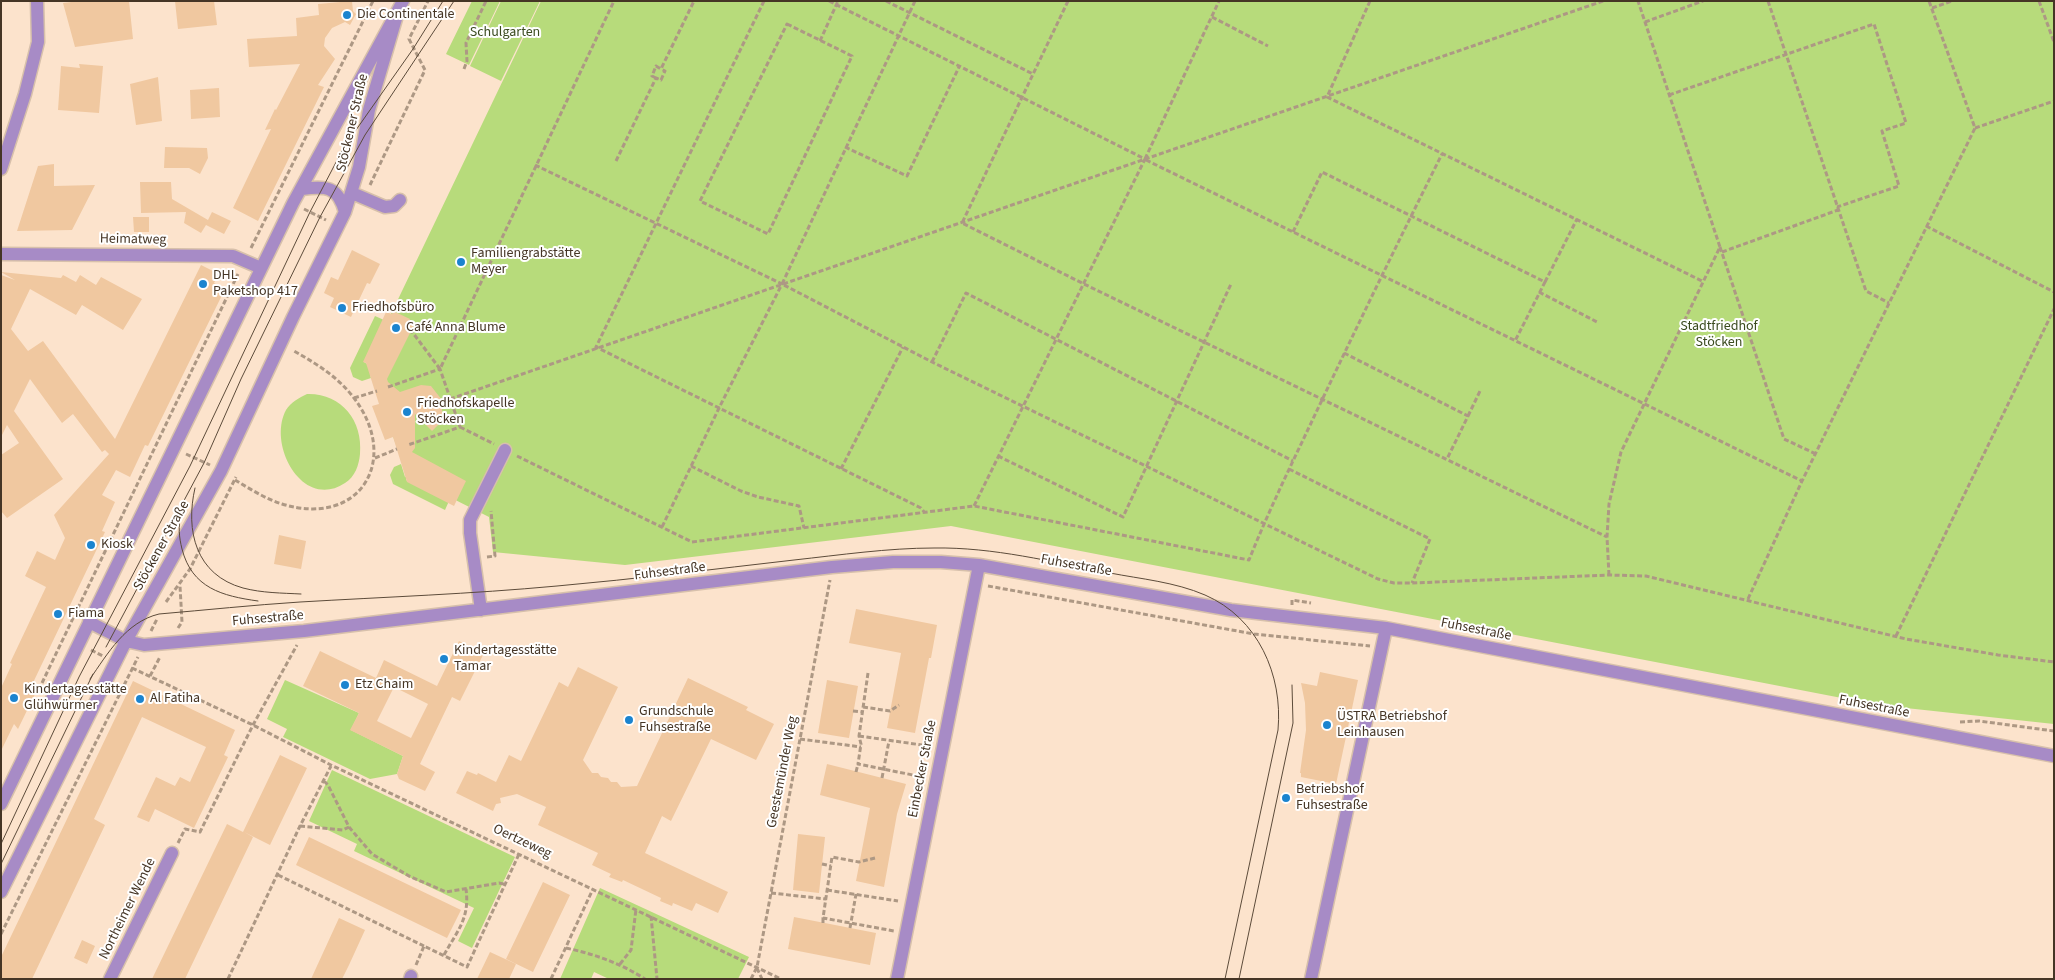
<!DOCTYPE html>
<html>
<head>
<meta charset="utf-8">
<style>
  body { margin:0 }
  #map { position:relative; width:2055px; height:980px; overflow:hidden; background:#fce3cc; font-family:"Source Sans 3",sans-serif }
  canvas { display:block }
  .frame { position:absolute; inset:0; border:2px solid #453525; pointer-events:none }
</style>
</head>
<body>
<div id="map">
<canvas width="2055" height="980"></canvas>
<div class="frame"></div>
</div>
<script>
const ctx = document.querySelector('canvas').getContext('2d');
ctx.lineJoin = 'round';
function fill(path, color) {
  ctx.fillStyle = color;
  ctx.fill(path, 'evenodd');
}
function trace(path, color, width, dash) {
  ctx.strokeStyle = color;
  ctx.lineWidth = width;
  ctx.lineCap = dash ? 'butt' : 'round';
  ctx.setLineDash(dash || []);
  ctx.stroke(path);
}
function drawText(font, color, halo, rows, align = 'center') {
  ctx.font = font + ' "Source Sans 3",sans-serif';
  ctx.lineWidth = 4;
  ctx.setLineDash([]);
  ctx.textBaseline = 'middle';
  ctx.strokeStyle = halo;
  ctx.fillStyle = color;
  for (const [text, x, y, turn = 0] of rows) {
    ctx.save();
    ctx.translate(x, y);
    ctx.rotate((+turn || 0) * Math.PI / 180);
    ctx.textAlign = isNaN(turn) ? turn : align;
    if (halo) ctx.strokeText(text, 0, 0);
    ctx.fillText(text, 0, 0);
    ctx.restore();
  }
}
fill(new Path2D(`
  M472 1H500L469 65 446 54Z
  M501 1H540L501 81 470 66Z
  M541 1H2054V724L1878 705 951 526 625 565 493 552 489 517 408 476 406 480 449 501 445 510 393 484 390 475 394 467 401 464 405 477 407 476 368 365 371 378 362 381 353 377 350 368 375 316 384 320 364 362 367 364Z
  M307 394C341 393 363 420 360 454 359 465 355 477 345 483 303 511 267 445 286 410 291 402 299 398 307 394Z
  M285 680 359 713 351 730 403 756 397 774 370 779 283 737 287 729 267 719Z
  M332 770 515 857 472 948 458 941 474 908 354 851 357 844 309 821Z
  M600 888 749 957 738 979H609L594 972 591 979H560Z`), '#b7db7b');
fill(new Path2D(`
  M80 1H129L133 39 75 47 63 3Z
  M175 1H214L217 25 178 29Z
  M352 1 353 11 356 14 350 25 345 22 332 28 325 38 324 46 335 59 318 85 324 87 258 221 233 208 271 129 265 130 275 109 276 110 300 64 249 67 247 39 297 36 296 18 319 15 318 4Z
  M79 64 103 66 99 113 58 110 61 66 80 68Z
  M158 77 162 121 136 125 130 84Z
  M219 88 220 117 191 119 190 90Z
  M165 147 207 148 208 158 200 174 189 168H164Z
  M54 164V186L95 185 72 230 17 231 38 166Z
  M140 182H171L172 199 208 220 212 212 231 221 224 234 206 225 201 233 184 223 186 212 141 213Z
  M133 217H149V232H134Z
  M352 250 380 264 370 284 367 283 351 317 330 307 334 298 324 293 331 277 338 280Z
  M201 265 219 274 214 283 225 289 148 446 145 445 130 477 116 470 102 495 115 502 102 531 105 532 30 689 36 692 18 729 14 724 1 751V688L12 664 10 663 46 587 25 576 37 551 55 560 65 538 54 515 109 454 105 450 102 452 73 414 62 423 30 379 14 411 63 479 7 518 1 511V455L19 443 7 425 1 437V275L15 280 1 272 61 278 63 275 76 282 80 275 96 285 101 277 142 299 123 330 82 305 76 315 30 289 11 329 28 351 43 341 115 439Z
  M393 311 410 319 409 322 414 325 387 379 388 382 400 392 421 385 431 386 442 400V421L432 431 415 414V448L412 452 466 481 454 506 407 482 393 437 385 440 372 406 379 404 366 363 363 362 386 312 392 314Z
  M279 535 306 541 301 569 274 564Z
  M856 609 937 625 931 658H929L915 733 887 728 901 653 849 643Z
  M459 641 484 653 460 701 452 697 420 764 435 772 425 791 399 779 397 774 403 756 350 730 359 713 303 686 320 651 376 678 384 660 437 686ZM394 687 428 704 411 738 377 721Z
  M578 667 618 687 583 760 592 773H598L601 777 608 778 611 782H617L621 787 637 786 688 678 748 707 746 710 774 724 756 760 711 739 671 821 662 816 645 853 728 892 718 913 696 903 692 911 673 903 672 906 660 901 661 898 623 880 622 882 609 877 611 874 592 865 598 853 538 825 546 807 517 794 500 798 501 803 496 804 493 811 456 793 467 771 477 775 478 773 496 782 509 755 521 761 559 682 568 687Z
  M1320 672 1358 680 1336 784 1301 777V773H1300L1306 730 1305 703 1301 683 1317 686Z
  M827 680 858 686 849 738 818 733Z
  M133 681 235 730 224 755 228 757 194 828 155 809 149 822 137 817 156 777 175 786 180 777 190 782 206 747 142 717 94 819 105 825 32 979H1V957Z
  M280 755 307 768 270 845 244 832 253 837 185 979H152L227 824 243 832Z
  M827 764 906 784 897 814 884 887 856 881 870 808 820 795Z
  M798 834 825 837 819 893 793 890Z
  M309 837 461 910 447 938 296 865Z
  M543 882 570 895 533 972 506 959Z
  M794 917 876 933 870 965 788 949Z
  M339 918 365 930 349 965 342 979H311Z
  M82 940 95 946 87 964 74 958Z
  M490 952 516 964 509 979H477Z`), '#f0c8a0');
const minor = new Path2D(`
  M1 169 25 94 38 42 37 1
  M302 189C326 186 338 186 345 212
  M352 193 385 207 394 206 400 200
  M1 254 233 256 261 268
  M481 610 470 533V520L505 450
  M89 622 126 641 144 645 304 631 832 567 893 562H941L979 565 1231 610 1386 628 2054 756
  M1 804 293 203 403 1
  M1 892 126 641 221 471 293 317 345 212 359 167 369 110 398 12
  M110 979 172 853
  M410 979 411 976
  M897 979 979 565
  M1311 979 1386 628`);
trace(minor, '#d7c0ab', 15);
trace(new Path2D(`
  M764 1 596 347 921 508 925 513
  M829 1 1145 159 974 506
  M886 1 1033 74
  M915 1 782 284 932 362 1378 579 1394 583H1412L1609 575 1646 576 1906 639 1998 655 2054 662
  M1068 1 962 223 1084 284 1607 537
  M1370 1 1327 97 1702 281
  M1768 1 1866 291 1889 303
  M2039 1 2054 42
  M1932 8 1952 1
  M1212 17 1268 46
  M1645 22 1703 1
  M787 24 852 56 768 234 700 201Z
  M820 41 838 1
  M464 69 467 61 466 43 486 1
  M656 78 652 76 656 66 661 69 694 1
  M1669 95 1874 24 1906 123 1882 131 1899 186 1837 207
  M1975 128 2054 101
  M845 147 907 176 959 67
  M1145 159 1219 1
  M1146 160 1802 481
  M616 161 656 78 661 80 665 71 661 69
  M535 165 782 284 719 408 662 527
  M370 185 425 70 409 39 428 1
  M304 209 326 220
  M1926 226 2054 292
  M1293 232 1322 172 1545 282 1515 341
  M1720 247 1784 439 1816 454
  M251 248 373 1
  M1722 252 1838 210
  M1545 282 1577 219
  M1539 292 1599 323
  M410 329 440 369 614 1
  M1344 353 1468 416 1447 459
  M932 362 966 293 1293 461
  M388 387 440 369 460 427 408 445
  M354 398 377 391
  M450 399 1603 1
  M1468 416 1481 389
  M460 427 494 444
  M186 454 210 465
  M517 456 692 542 974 506 1249 560C1271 505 1297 453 1322 400 1361 318 1401 236 1442 154
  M998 456 1123 517 1231 284
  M375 458 397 449
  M691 466 741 491 758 497 799 506 804 528
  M841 469 903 347
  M1289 469 1430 539 1412 583
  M235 480C250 489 266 499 282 504 360 528 401 460 354 398 338 377 317 364 294 351
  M487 557 495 556 491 511
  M1609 575 1607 537 1609 504 1621 452 1720 247 1638 1
  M988 586 1254 634 1370 646
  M1748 599 1802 481 1975 128 1929 1
  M166 602 190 569 236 477
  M1292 605V600L1311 603
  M178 628 182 622 180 586
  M151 631 157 619
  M1896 636 2054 309
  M91 650 103 656
  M132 668 253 725 331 765 781 979
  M868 673 859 736 861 744 858 764 923 777
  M150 676 160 657
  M42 683 238 274
  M72 688 84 694
  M863 707 890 711 899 705
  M853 711 862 712
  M1960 722 1979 721 2054 731
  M859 736 929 746
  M800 739 861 747
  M856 772 858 764
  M882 778 889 741
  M324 781 328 785 349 827 372 854 409 876 446 892 499 883 504 884
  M300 826 343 830 349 827
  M178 843 185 829 200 832 253 725 297 645
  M875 858 859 862 832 857 823 918 894 931
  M822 864 831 866
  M278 875 424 946
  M827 890 898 901
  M771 893 826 899
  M651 916 657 979
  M823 923V918
  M850 928 856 894
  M1 934 138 657
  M566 948C594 954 620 963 645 979
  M444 955C457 931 470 919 466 889
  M620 964 631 950 636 909
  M416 965 424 946 467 967 519 854
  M757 968 762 979
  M228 979 300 826 331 766
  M551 979 593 889
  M751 979 757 967 830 580`), '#ad9884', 3, [5, 2.5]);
trace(minor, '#a78bc6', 12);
trace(new Path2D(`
  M195 488C185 531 196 575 243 588 262 593 282 593 301 594
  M181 515C178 526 179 537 182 549 192 588 222 596 258 601
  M106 647 204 463 241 379 320 217 365 135 454 1
  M90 679C108 653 126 622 159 614 206 610 253 605 300 602 385 597 471 594 557 586 636 579 715 569 794 560 840 555 888 548 934 548 993 547 1052 562 1110 573 1141 579 1175 582 1205 595 1258 618 1283 675 1278 730L1225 979
  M1 844 79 677 190 466 310 212 344 147 413 49 443 1
  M1 864 93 674
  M1239 979 1293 723 1292 685`), '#5c4b3a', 1);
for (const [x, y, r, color] of [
  [347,15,5,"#1b84cf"],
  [461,262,5,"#1b84cf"],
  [203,284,5,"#1b84cf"],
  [342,308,5,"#1b84cf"],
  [396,328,5,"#1b84cf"],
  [407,412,5,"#1b84cf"],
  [91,545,5,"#1b84cf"],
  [58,614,5,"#1b84cf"],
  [444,659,5,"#1b84cf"],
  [345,685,5,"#1b84cf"],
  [14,698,5,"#1b84cf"],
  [140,699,5,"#1b84cf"],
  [629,720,5,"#1b84cf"],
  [1327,725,5,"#1b84cf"],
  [1286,798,5,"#1b84cf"]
]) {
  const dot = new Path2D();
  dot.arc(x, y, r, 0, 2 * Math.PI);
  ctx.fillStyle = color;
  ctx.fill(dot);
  trace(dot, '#fff', 2);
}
drawText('14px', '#453525', '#fff', [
  ["Die Continentale",357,15],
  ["Familiengrabstätte",471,254],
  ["Meyer",471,270],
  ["DHL",213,276],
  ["Paketshop 417",213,292],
  ["Friedhofsbüro",352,308],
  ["Café Anna Blume",406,328],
  ["Friedhofskapelle",417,404],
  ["Stöcken",417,420],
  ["Kiosk",101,545],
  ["Fiama",68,614],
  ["Kindertagesstätte",454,651],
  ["Tamar",454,667],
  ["Etz Chaim",355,685],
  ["Kindertagesstätte",24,690],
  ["Glühwürmer",24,706],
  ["Al Fatiha",150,699],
  ["Grundschule",639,712],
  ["Fuhsestraße",639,728],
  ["ÜSTRA Betriebshof",1337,717],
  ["Leinhausen",1337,733],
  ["Betriebshof",1296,790],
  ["Fuhsestraße",1296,806]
], 'left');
drawText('14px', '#3b4b1f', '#fff', [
  ["Schulgarten",505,33],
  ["Stadtfriedhof",1719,327],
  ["Stöcken",1719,343]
]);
drawText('14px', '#453525', '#fff', [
  ["Stöckener Straße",353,123,-77],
  ["Heimatweg",133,240,1],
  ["Stöckener Straße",162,546,-61],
  ["Fuhsestraße",1076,566,10],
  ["Fuhsestraße",670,572,-7],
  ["Fuhsestraße",268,619,-5],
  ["Fuhsestraße",1476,630,11],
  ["Fuhsestraße",1874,707,11],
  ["Einbecker Straße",923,769,-79],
  ["Geestemünder Weg",783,772,-79],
  ["Oertzeweg",522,842,25],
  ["Northeimer Wende",128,909,-64]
]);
</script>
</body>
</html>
